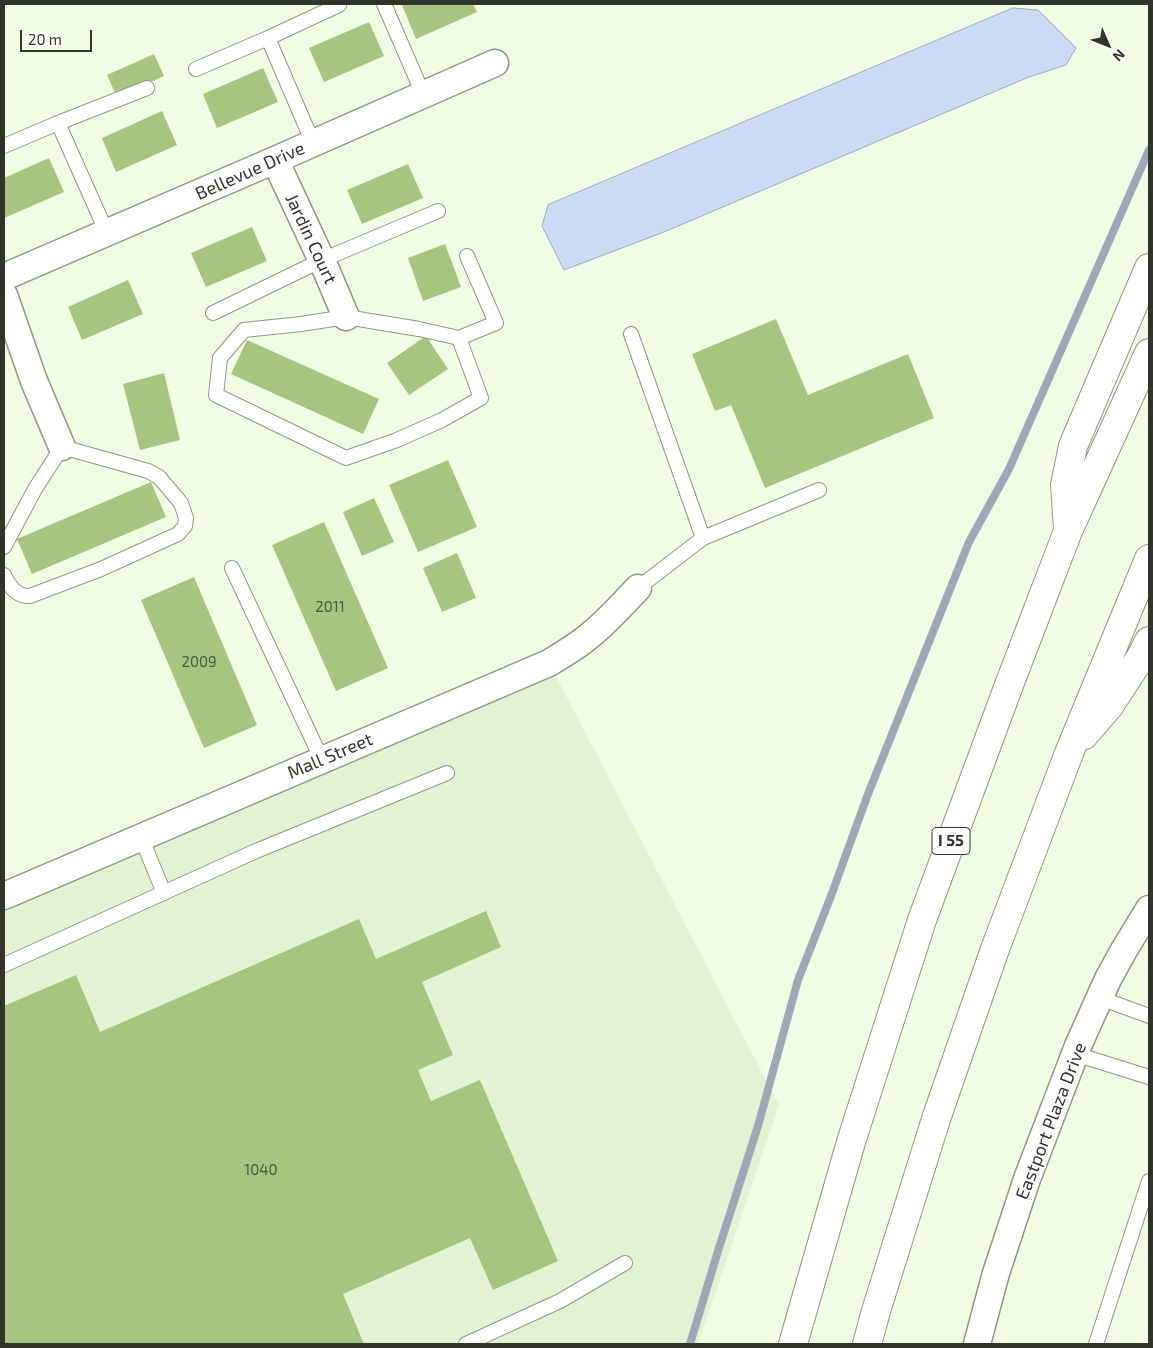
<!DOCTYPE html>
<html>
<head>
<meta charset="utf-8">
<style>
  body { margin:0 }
  #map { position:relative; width:1153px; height:1348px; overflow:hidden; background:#f1fce5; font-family:"Exo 2",sans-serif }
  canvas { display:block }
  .frame { position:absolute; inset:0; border:5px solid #30342b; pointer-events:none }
  .north { position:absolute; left:1083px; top:20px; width:50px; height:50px; -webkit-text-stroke:4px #fff; paint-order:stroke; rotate:134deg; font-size:14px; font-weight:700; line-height:20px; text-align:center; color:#30342b }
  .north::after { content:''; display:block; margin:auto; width:18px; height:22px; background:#30342b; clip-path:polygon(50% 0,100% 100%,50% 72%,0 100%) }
  .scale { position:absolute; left:20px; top:30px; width:72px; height:22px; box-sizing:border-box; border:2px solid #30342b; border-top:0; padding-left:6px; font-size:15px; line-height:18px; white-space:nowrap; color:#30342b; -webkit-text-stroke:4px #fff; paint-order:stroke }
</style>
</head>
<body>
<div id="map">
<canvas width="1153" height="1348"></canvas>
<div class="frame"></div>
<div class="north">N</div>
<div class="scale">20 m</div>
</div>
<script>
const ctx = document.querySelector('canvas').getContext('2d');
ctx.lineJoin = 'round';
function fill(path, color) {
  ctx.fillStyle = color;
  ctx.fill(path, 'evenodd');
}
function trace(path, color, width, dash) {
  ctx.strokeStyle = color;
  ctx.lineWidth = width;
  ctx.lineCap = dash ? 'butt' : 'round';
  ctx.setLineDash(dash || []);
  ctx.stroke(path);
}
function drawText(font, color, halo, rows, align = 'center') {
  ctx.font = font + ' "Exo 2",sans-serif';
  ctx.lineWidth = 4;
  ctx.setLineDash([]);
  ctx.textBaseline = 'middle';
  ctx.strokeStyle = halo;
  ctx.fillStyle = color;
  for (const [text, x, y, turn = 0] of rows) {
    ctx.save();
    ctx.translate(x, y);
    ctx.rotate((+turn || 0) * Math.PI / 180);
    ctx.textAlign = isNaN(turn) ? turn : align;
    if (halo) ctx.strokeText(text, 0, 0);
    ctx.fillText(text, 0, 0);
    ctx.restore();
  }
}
fill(new Path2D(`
  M549 663 779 1105 698 1344H4V896Z`), '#e4f2d4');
const water = new Path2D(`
  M1013 8 1038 10 1076 48 1066 65 1029 77 664 232 564 270 542 226 548 205Z`);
fill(water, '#cbdaf5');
trace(water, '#9ca8b8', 1);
trace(new Path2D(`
  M690 1344 718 1251 758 1126 798 980 831 896 868 794 969 542 1009 469 1149 150`), '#9ca8b8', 8);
fill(new Path2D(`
  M404 4H473L477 12 416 39 402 5Z
  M369 22 384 56 324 82 309 48Z
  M154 54 164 76 117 97 107 75Z
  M263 68 278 102 217 128 203 94Z
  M162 111 177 145 116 172 102 138Z
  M49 158 64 192 4 218V178Z
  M408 164 423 198 362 224 347 190Z
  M252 227 267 261 206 287 191 253Z
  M445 244 461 287 423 301 408 258Z
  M128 280 143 314 82 340 68 307Z
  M776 319 808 395 908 354 934 418 765 488 731 405 715 411 692 354Z
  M426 336 448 369 409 395 387 363Z
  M247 340 379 399 363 434 231 374Z
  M164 373 180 440 140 450 123 384Z
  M448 460 477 527 418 552 389 485Z
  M151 482 166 517 32 574 17 539Z
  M374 498 394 542 362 556 343 512Z
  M324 522 388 668 336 691 272 545Z
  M457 553 476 598 442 612 423 568Z
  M194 577 257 725 204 748 141 600Z
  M486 911 501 947 422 982 453 1055 418 1070 431 1101 480 1080 558 1261 493 1290 470 1238 343 1294 364 1344H4V1006L76 975 100 1032 359 919 376 959Z`), '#a7c57e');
const lane = new Path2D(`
  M384 4 423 94
  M196 69 268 38
  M313 143 268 38 339 5
  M4 146 58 123
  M107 233 58 123 147 88
  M213 313 322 260 438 211
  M346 317 419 329 459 338 481 398 442 420 397 440 346 458 216 395 220 358 244 330 301 324Z
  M631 334 703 538
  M459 338 496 323 467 256
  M4 547 35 489 62 447 148 471 159 477 181 503 186 518 185 526 178 534 101 569 30 596C17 597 9 586 4 575
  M232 568 322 760
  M638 588 703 538 819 490
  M141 837 164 893
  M4 965 256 851 447 773
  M1100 998 1149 1016
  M1075 1054 1149 1077
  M466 1344 560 1301 625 1263
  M1096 1344 1149 1181`);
const street = new Path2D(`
  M275 160 324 265 346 317
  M4 277 275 160 495 63
  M4 295 34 381 62 447
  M4 896 549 663C562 655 576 647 588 637 606 623 622 605 638 588
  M977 1344 996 1273 1027 1179 1078 1046 1108 979 1124 950 1149 909`);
const highway = new Path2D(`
  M1068 528 1065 485 1073 446 1149 268
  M1084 735 1109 706 1141 657 1149 641
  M793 1344 851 1142 922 920 1009 685 1068 531 1149 353
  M867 1344 876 1311 937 1116 995 949 1069 753 1149 559`);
trace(lane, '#8f9883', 16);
trace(street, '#8f9883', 29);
trace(highway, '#8f9883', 30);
trace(lane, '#fff', 14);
trace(street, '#fff', 26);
trace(highway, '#fff', 28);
drawText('15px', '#4e5840', null, [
  ["2011",330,607],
  ["2009",199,662],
  ["1040",261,1170]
]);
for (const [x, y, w] of [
  [951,841,38]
]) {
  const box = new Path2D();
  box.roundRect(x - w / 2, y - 13.5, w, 27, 4);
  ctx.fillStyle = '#fff';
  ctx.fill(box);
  trace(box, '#30342b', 1);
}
drawText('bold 16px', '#30342b', null, [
  ["I 55",951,841]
]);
drawText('18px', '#30342b', '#fff', [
  ["Bellevue Drive",250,171,-24],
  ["Jardin Court",311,239,65],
  ["Mall Street",330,756,-23],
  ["Eastport Plaza Drive",1051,1121,-69]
]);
</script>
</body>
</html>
